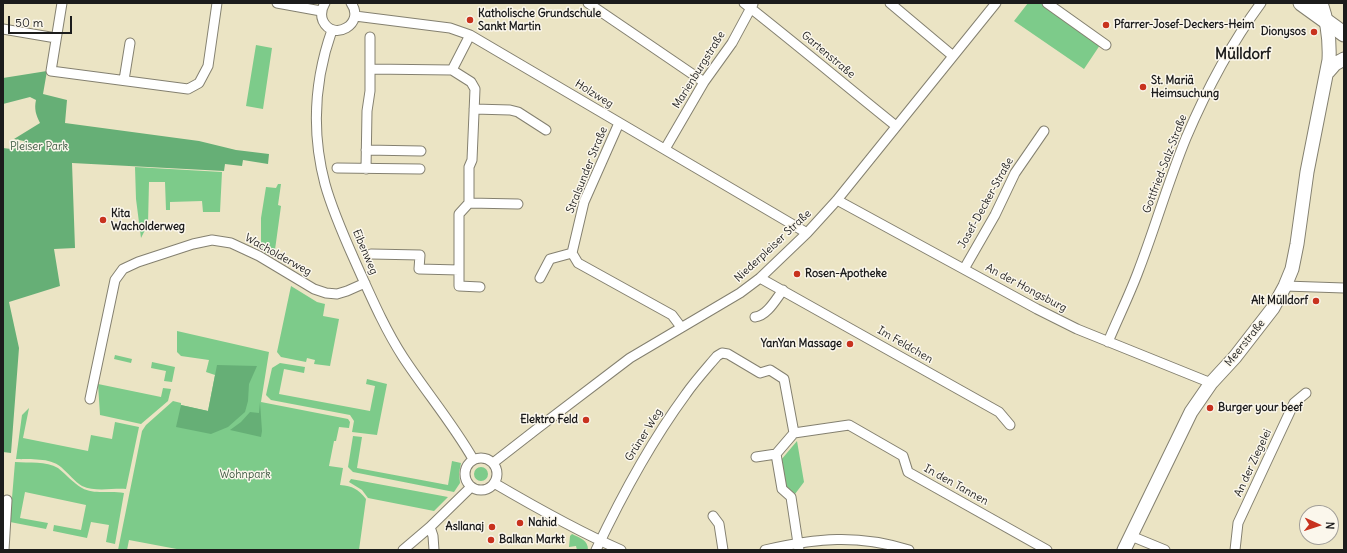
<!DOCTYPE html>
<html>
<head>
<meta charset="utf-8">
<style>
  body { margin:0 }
  #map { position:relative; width:1347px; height:553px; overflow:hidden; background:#ebe4c4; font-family:Delius,sans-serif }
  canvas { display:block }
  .frame { position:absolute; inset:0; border:4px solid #1c1c1c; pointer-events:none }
  .north { position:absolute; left:1299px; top:505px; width:40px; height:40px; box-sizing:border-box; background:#fbf7ec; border:1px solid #a29f99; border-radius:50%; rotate:93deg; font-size:11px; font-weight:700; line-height:16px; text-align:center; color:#1c1c1c }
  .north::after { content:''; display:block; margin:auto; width:14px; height:18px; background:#c8321e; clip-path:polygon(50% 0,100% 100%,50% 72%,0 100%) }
  .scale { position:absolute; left:8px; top:16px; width:64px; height:18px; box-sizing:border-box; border:2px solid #1c1c1c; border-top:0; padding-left:5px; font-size:12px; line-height:14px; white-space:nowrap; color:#1c1c1c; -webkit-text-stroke:3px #fbf7ec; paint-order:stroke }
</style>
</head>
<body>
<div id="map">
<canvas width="1347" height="553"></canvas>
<div class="frame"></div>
<div class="north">N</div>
<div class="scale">50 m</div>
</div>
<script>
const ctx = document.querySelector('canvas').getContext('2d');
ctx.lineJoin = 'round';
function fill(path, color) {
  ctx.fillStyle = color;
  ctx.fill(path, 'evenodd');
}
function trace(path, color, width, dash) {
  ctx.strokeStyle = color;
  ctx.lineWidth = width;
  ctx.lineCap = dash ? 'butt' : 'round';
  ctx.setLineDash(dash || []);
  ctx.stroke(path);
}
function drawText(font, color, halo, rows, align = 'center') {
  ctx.font = font + ' Delius,sans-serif';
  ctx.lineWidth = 3;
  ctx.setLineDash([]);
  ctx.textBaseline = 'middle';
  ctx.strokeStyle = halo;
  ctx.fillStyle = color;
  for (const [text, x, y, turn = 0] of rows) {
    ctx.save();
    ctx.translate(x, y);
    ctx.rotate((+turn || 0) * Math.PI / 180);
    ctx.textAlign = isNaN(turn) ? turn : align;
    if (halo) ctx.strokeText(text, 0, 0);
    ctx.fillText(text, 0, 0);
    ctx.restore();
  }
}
fill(new Path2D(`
  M1028 3H1041L1100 45 1084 69 1014 21Z
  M256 45 272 48 263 109 246 106Z
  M135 167 222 172 220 212H203L202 201 170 202V210H166L165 182H149L148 224 141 238 136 199Z
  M278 184H281L278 205 281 206 274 257 259 249 261 243V218L266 187 276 188Z
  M291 286 317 302 325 304 323 316 339 319 330 366 314 364 315 360 307 358 306 362 281 357 277 352Z
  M177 331 269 352 261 402 348 419 350 422 349 428 339 427 336 441H334L329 466 343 468 340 485C353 486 358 489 366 499L359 550H182L129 540 127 550H118L142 431 146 425 173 401 181 403V405L208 411 215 375 206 372 209 360 181 356 177 352Z
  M115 355 132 359 131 363 114 359Z
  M152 362 175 367 172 382 164 381 166 371 151 368Z
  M280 363 305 367 304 373 284 369 279 394 370 411 375 386 366 384 367 379 387 384 377 435 352 432 354 421 350 415 271 400 266 395 272 368Z
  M98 384 161 397 163 388 171 389 168 401 141 424 100 415Z
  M29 408 23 438 88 451 91 435 112 439 115 422 139 427 126 489C112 488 95 492 82 486 75 482 68 473 61 467 49 457 31 460 16 459L22 415Z
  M353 436 362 437 357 468 448 485 452 461 461 463 459 473 460 483 454 492 353 472 348 467Z
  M797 441 804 482 795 494 786 486 781 460Z
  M15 462C29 463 46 461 58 468 66 474 73 483 82 488 94 495 110 490 124 493L115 544 106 542 109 525 91 522 87 538 53 531 54 525 81 530 86 505 25 492 20 518 48 523 46 529 10 522Z
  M474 474a7 7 0 1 1 14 0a7 7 0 1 1-14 0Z
  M351 479 448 497 434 511 368 498 362 490 349 482Z
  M572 534C580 538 588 540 588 550H577L576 546 569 547 570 536Z`), '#7dcb8a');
fill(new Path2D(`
  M47 71 43 94 67 100 65 123 199 141 236 150 269 154 268 164 243 160 242 166 225 164 224 171 72 163 75 248 54 249 60 286 9 302 19 348 11 453 3 452V148L11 149 24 147V141L14 139 40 123C36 115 34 109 36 100L30 97 3 104V78Z
  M217 365 257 366 249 384 248 401 245 412 228 427 211 434 176 427 181 405 208 411Z
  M260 402 262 431 261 437 230 430 241 422 250 412 259 413Z`), '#66af76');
const street = new Path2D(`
  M62 3 51 71 188 89 199 83 208 66 217 3
  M277 3 321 11
  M325 3C322 8 320 14 323 21 333 42 366 24 351 3
  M588 3 704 82
  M744 3C795 43 845 85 896 126
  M890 3 953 56
  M1047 3 1106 45
  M355 16 450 28 470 35 807 233
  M3 29 56 38
  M332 30C314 81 311 131 325 184 333 213 346 241 358 268 372 299 385 329 403 357 426 392 453 424 473 459
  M470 35 452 70 471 82 475 89 472 160 469 167V203L459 214V286L480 287
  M370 69 452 70
  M124 80 130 43
  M474 109 510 110 518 112 546 130
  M665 149 704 82 732 43 753 4
  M366 150 421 151
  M337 168 420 169
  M366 169 367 111 370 91V37
  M837 200 1037 309 1077 329 1211 383
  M469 203 518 204
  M572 253 578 263 672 315 681 327
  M371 254 420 255 419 269 459 270
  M964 269 995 215 1015 173 1044 131
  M540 278 550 259 572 253 584 202 619 123
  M760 278 999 412 1010 425
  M1285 286 1344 288
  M755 317C767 316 776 299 783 290
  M1108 342C1118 318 1129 296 1138 272 1155 228 1168 182 1186 138 1206 91 1230 45 1261 3
  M90 399 115 280 123 269 138 262 193 244 212 240 231 243 259 256 314 289 326 293 337 294 347 291 365 283
  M794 433 849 425 903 456 908 472 1047 550
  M756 457 776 454
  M465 474a16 16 0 1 1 32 0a16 16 0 1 1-32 0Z
  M493 463 538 428 630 358 740 293 760 278 807 233 837 200 996 3
  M494 483C535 507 577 531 621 550
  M713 516 719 524 723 550
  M430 527 433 536 434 550
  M1131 536 1165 550
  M4 550 7 500
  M403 550 430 527 471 487
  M596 550C622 495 650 443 686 394 695 381 706 369 717 356L722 353 728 354 760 373 770 370 784 379 794 433 776 454 782 489 791 497 799 550
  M765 550C816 538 858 534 909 550
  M1235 550 1238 523 1294 403 1306 393`);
const secondary = new Path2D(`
  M1328 72 1335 64 1344 59
  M1124 550 1191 412 1211 383 1235 357 1273 308 1285 286 1292 269 1297 244 1307 172 1329 60C1330 39 1328 23 1321 3`);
const primary = new Path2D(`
  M1301 3 1344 34`);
trace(street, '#848070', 11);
trace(secondary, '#848070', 15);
trace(primary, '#848070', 17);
trace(street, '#fff', 9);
trace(secondary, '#fff', 13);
trace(primary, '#fff', 15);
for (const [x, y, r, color] of [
  [470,20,4,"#c8321e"],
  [1106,25,4,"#c8321e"],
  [1314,32,4,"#c8321e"],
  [1143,87,4,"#c8321e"],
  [103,220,4,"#c8321e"],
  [797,274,4,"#c8321e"],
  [1316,301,4,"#c8321e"],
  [850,344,4,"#c8321e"],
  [1210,408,4,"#c8321e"],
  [586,420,4,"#c8321e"],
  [520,523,4,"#c8321e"],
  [492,527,4,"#c8321e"],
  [491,540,4,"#c8321e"]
]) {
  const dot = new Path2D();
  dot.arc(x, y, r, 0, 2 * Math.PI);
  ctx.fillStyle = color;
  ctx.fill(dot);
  trace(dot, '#fbf7ec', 1.5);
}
drawText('bold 11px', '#1c1c1c', '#fbf7ec', [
  ["Katholische Grundschule",478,14],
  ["Sankt Martin",478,27],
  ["Pfarrer-Josef-Deckers-Heim",1114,25],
  ["Dionysos",1306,32,"right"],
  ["St. Mariä",1151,81],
  ["Heimsuchung",1151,94],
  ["Kita",111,214],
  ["Wacholderweg",111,227],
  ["Rosen-Apotheke",805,274],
  ["Alt Mülldorf",1308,301,"right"],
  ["YanYan Massage",842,344,"right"],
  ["Burger your beef",1218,408],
  ["Elektro Feld",578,420,"right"],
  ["Nahid",528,523],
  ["Asllanaj",484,527,"right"],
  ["Balkan Markt",499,540]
], 'left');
drawText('11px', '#1c1c1c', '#fbf7ec', [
  ["Gartenstraße",828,55,40],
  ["Marienburgstraße",699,70,-58],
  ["Holzweg",594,94,32],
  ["Gottfried-Salz-Straße",1165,164,-69],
  ["Stralsunder Straße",587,170,-68],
  ["Josef-Decker-Straße",986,203,-61],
  ["Niederpleiser Straße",773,246,-43],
  ["Eibenweg",365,252,67],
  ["Wacholderweg",278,255,29],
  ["An der Hongsburg",1026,288,28],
  ["Meerstraße",1245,343,-51],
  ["Im Feldchen",905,345,30],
  ["Grüner Weg",644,435,-58],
  ["An der Ziegelei",1253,463,-65],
  ["In den Tannen",956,485,29]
]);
drawText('11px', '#3e5942', '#fbf7ec', [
  ["Pleiser Park",39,147],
  ["Wohnpark",245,475]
]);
drawText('bold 15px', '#1c1c1c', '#fbf7ec', [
  ["Mülldorf",1243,55]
]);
</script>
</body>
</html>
